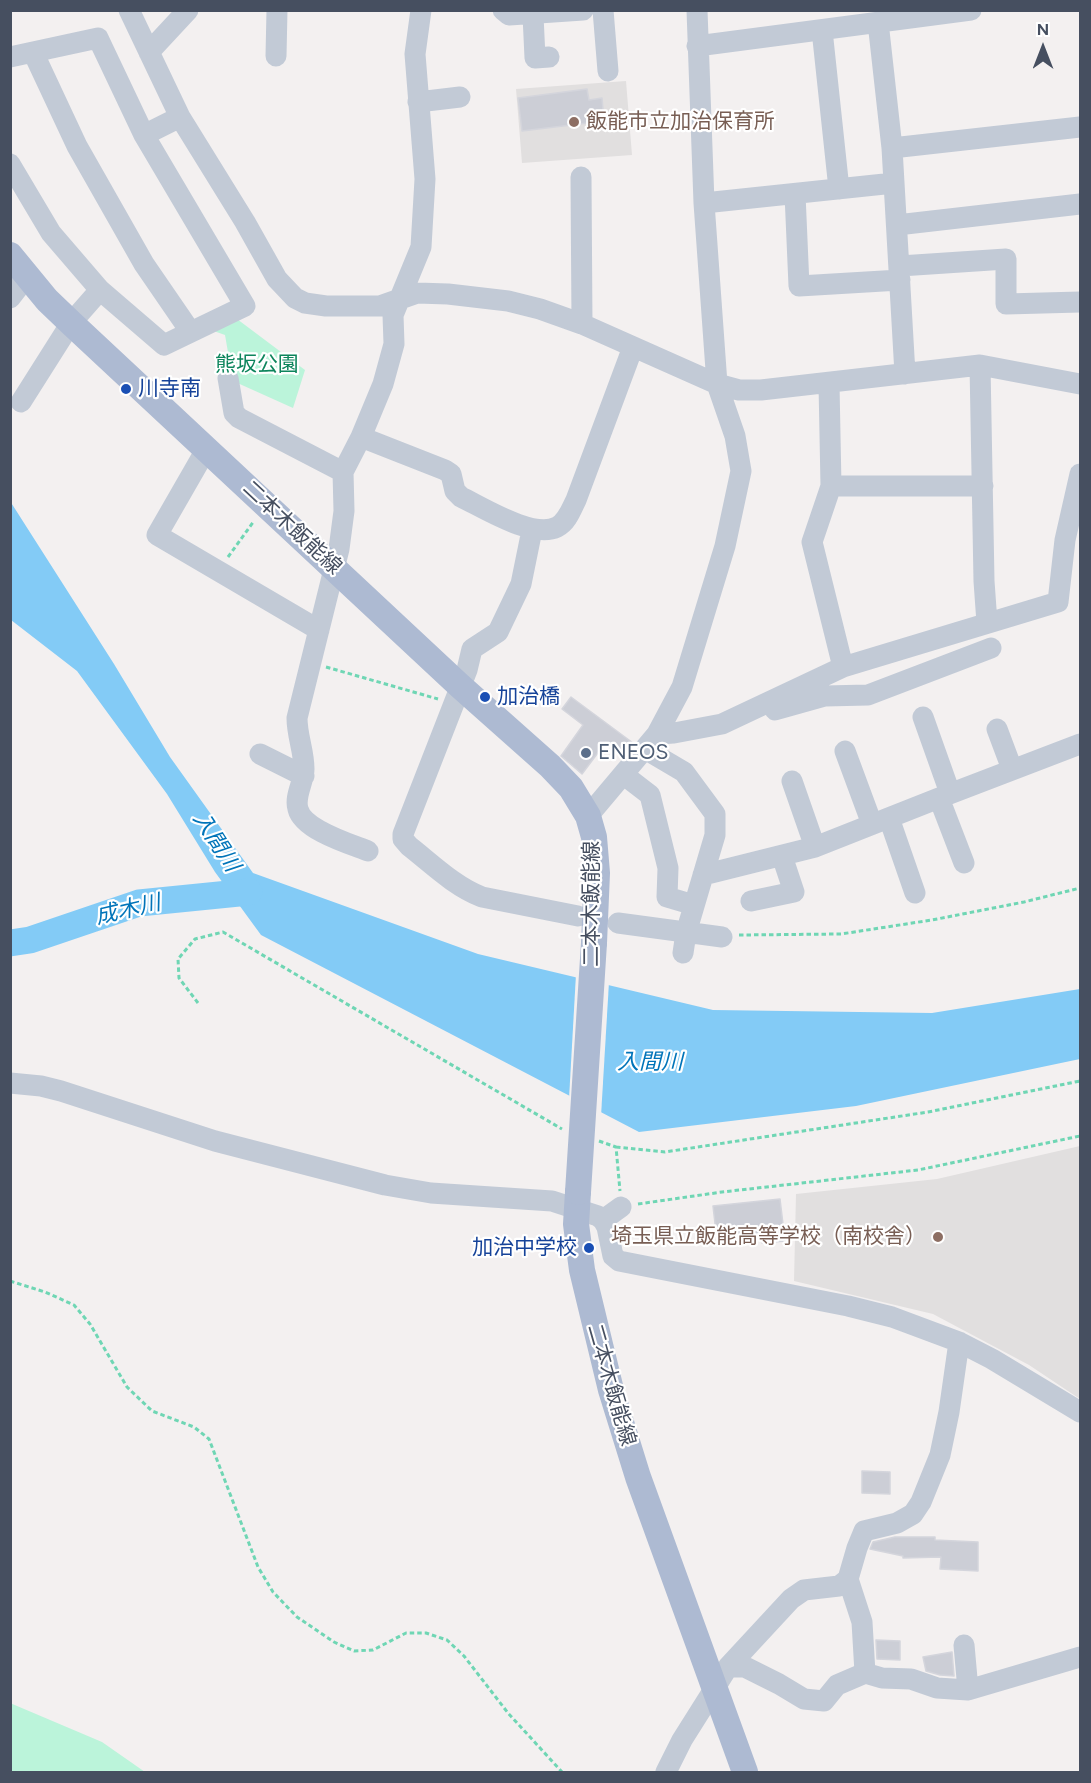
<!DOCTYPE html>
<html>
<head>
<meta charset="utf-8">
<style>
  body { margin:0 }
  #map { position:relative; width:1091px; height:1783px; overflow:hidden; background:#f3f0f0; font-family:Figtree,sans-serif }
  canvas { display:block }
  .frame { position:absolute; inset:0; border:12px solid #464f60; pointer-events:none }
  .north { position:absolute; left:1013px; top:18px; width:60px; height:60px; -webkit-text-stroke:4px #fff; paint-order:stroke; rotate:0deg; font-size:16px; font-weight:700; line-height:24px; text-align:center; color:#464f60 }
  .north::after { content:''; display:block; margin:auto; width:21px; height:27px; background:#464f60; clip-path:polygon(50% 0,100% 100%,50% 72%,0 100%) }
</style>
</head>
<body>
<div id="map">
<canvas width="1091" height="1783"></canvas>
<div class="frame"></div>
<div class="north">N</div>
</div>
<script>
const ctx = document.querySelector('canvas').getContext('2d');
ctx.lineJoin = 'round';
function fill(path, color) {
  ctx.fillStyle = color;
  ctx.fill(path, 'evenodd');
}
function trace(path, color, width, dash) {
  ctx.strokeStyle = color;
  ctx.lineWidth = width;
  ctx.lineCap = dash ? 'butt' : 'round';
  ctx.setLineDash(dash || []);
  ctx.stroke(path);
}
function drawText(font, color, halo, rows, align = 'center') {
  ctx.font = font + ' Figtree,"Noto Sans JP",sans-serif';
  ctx.lineWidth = 4.5;
  ctx.setLineDash([]);
  ctx.textBaseline = 'middle';
  ctx.strokeStyle = halo;
  ctx.fillStyle = color;
  for (const [text, x, y, turn = 0] of rows) {
    ctx.save();
    ctx.translate(x, y);
    ctx.rotate((+turn || 0) * Math.PI / 180);
    ctx.textAlign = isNaN(turn) ? turn : align;
    if (halo) ctx.strokeText(text, 0, 0);
    ctx.fillText(text, 0, 0);
    ctx.restore();
  }
}
fill(new Path2D(`
  M626 81 632 155 522 163 516 89Z
  M1080 1146V1399L1029 1365 933 1314 794 1281 796 1194 937 1179Z`), '#e1dfdf');
fill(new Path2D(`
  M233 316 305 370 293 408 233 381 225 335 208 329Z
  M10 1703 102 1742 145 1772H11Z`), '#bbf4da');
fill(new Path2D(`
  M10 501 114 664 170 757 253 873 478 954 713 1010 932 1013 1080 989V1059L856 1106 639 1132 261 935 215 872 167 794 77 671 11 620Z`), '#83cbf6');
fill(new Path2D(`
  M576 974 609 982 601 1116 569 1099Z`), '#f3f0f0');
trace(new Path2D(`
  M10 943 30 940 139 903 249 892`), '#83cbf6', 27);
const building = new Path2D(`
  M587 89 589 100 602 98 604 121 522 131 518 98Z
  M571 697 633 743 623 755 606 742 582 774 561 756 583 725 562 709Z
  M780 1199 785 1241 762 1243 761 1236 717 1241 713 1206Z
  M862 1471 890 1472V1494L862 1493Z
  M895 1537H935V1540L978 1542V1571L940 1569 941 1557 903 1558V1556L870 1549 873 1542Z
  M876 1640 900 1641V1660L877 1659Z
  M952 1652 954 1676 940 1675 926 1671 923 1657Z`);
fill(building, '#ccced6');
trace(building, '#d4d5dc', 1.5);
trace(new Path2D(`
  M228 557 254 521
  M326 667 438 699
  M739 935 841 934 932 920 1024 902 1080 888
  M198 1003 179 978 178 959 195 939 223 932 562 1129
  M599 1141 616 1147 620 1191
  M616 1147 665 1152 928 1112 1080 1081
  M638 1204 722 1192 918 1170 1080 1136
  M10 1281 45 1292 74 1305 90 1324 127 1387 152 1411 194 1427 209 1439 258 1567 273 1592 297 1617 334 1642 354 1651 373 1650 406 1633H426L447 1640 464 1656 508 1713 562 1772`), '#6fd6b4', 3, [4.5, 3]);
trace(new Path2D(`
  M129 10 180 117 245 222 277 279 295 298 305 303 326 306H380L417 293 448 294 508 301 540 309 582 324 717 384 739 390H761L980 365 1080 384
  M503 10 509 15 583 10
  M603 10 608 71
  M533 15 535 58 549 57
  M878 22 892 148 905 374
  M822 30 839 189
  M697 46 971 10
  M33 52 77 146 144 264 190 331
  M149 52 188 10
  M276 56 277 10
  M10 57 98 38 144 135 245 306 164 345 100 290 71 323 21 402
  M418 102 460 97
  M144 135 180 117
  M892 148 1080 127
  M10 164 51 233 100 290
  M581 177 582 324
  M795 194 799 286 900 280
  M704 203 894 183
  M897 225 1080 204
  M900 266 1006 259V304L1080 302
  M10 298 27 276
  M980 365 984 581 987 623
  M228 378 234 413 239 418 343 472
  M829 384 831 486 812 542 843 667
  M361 437 445 470 451 474 455 491 461 497C484 508 533 539 557 527 567 522 571 510 576 500L633 347
  M207 448 157 535 319 630
  M831 486H983
  M532 530 521 584 498 632 472 649 467 670 403 834V839L409 846C432 864 454 886 482 897L578 916
  M775 710 825 696 868 695 991 648
  M923 717 950 793
  M997 729 1012 769
  M657 734 674 733 722 724 843 667 1058 602 1065 540 1080 474
  M645 749 684 772 715 814V835L686 933 683 953
  M845 751 872 824
  M260 754 304 776
  M624 775 650 795 668 868 667 897 694 905
  M792 781 815 847
  M939 798 964 863
  M588 816 657 734 682 687 725 546 741 471 735 436 717 384 704 203 697 10
  M889 818 915 893
  M368 851C350 844 303 830 298 809 294 796 304 782 304 769 304 751 297 736 297 718L339 549 344 511 343 472 361 437 383 384 394 344 393 315 421 247 425 179 415 54 421 10
  M703 875 815 847 939 798 1080 744
  M751 901 794 892 782 856
  M618 923 722 937
  M10 1083 41 1086 61 1091 215 1141 385 1185 431 1193 552 1201 598 1216 603 1220 607 1227 613 1256 619 1261 848 1306 892 1317 959 1342 992 1359 1080 1412
  M603 1220 621 1207
  M848 1579 862 1622 865 1673
  M964 1645 968 1690
  M728 1667 791 1599 804 1590 839 1586 848 1579 857 1548 864 1531 897 1523 913 1514 921 1502 940 1455 949 1412 959 1342
  M666 1772 682 1740 728 1667H745L779 1684 804 1699 824 1701 837 1685 865 1673 882 1678 911 1679 937 1688 968 1690 1080 1657`), '#c2cad6', 21);
trace(new Path2D(`
  M10 255 47 300 71 323 460 686 550 766 571 788 588 816 594 837 597 873 594 943
  M578 1192 576 1224 582 1270 611 1390 638 1477 745 1772`), '#adbad2', 26);
trace(new Path2D(`
  M578 1192 594 943`), '#adbad2', 26);
for (const [x, y, r, color] of [
  [574,122,6,"#8d6e63"],
  [126,389,6,"#1a4fb4"],
  [485,697,6,"#1a4fb4"],
  [586,753,6,"#5c6f8a"],
  [938,1237,6,"#8d6e63"],
  [589,1248,6,"#1a4fb4"]
]) {
  const dot = new Path2D();
  dot.arc(x, y, r, 0, 2 * Math.PI);
  ctx.fillStyle = color;
  ctx.fill(dot);
  trace(dot, '#fff', 2);
}
drawText('21px', '#785e54', '#fff', [
  ["飯能市立加治保育所",586,122],
  ["埼玉県立飯能高等学校（南校舎）",926,1237,"right"]
], 'left');
drawText('21px', '#0d855c', '#fff', [
  ["熊坂公園",257,365]
]);
drawText('21px', '#164399', '#fff', [
  ["川寺南",138,389],
  ["加治橋",497,697],
  ["加治中学校",577,1248,"right"]
], 'left');
drawText('21px', '#464f60', '#fff', [
  ["二本木飯能線",292,528,43],
  ["二本木飯能線",592,904,-90],
  ["二本木飯能線",611,1385,74]
]);
drawText('21px', '#4e5e75', '#fff', [
  ["ENEOS",598,753]
], 'left');
drawText('italic 22px', '#0074b9', '#fff', [
  ["入間川",216,842,57],
  ["成木川",128,910,-13],
  ["入間川",650,1063]
]);
</script>
</body>
</html>
